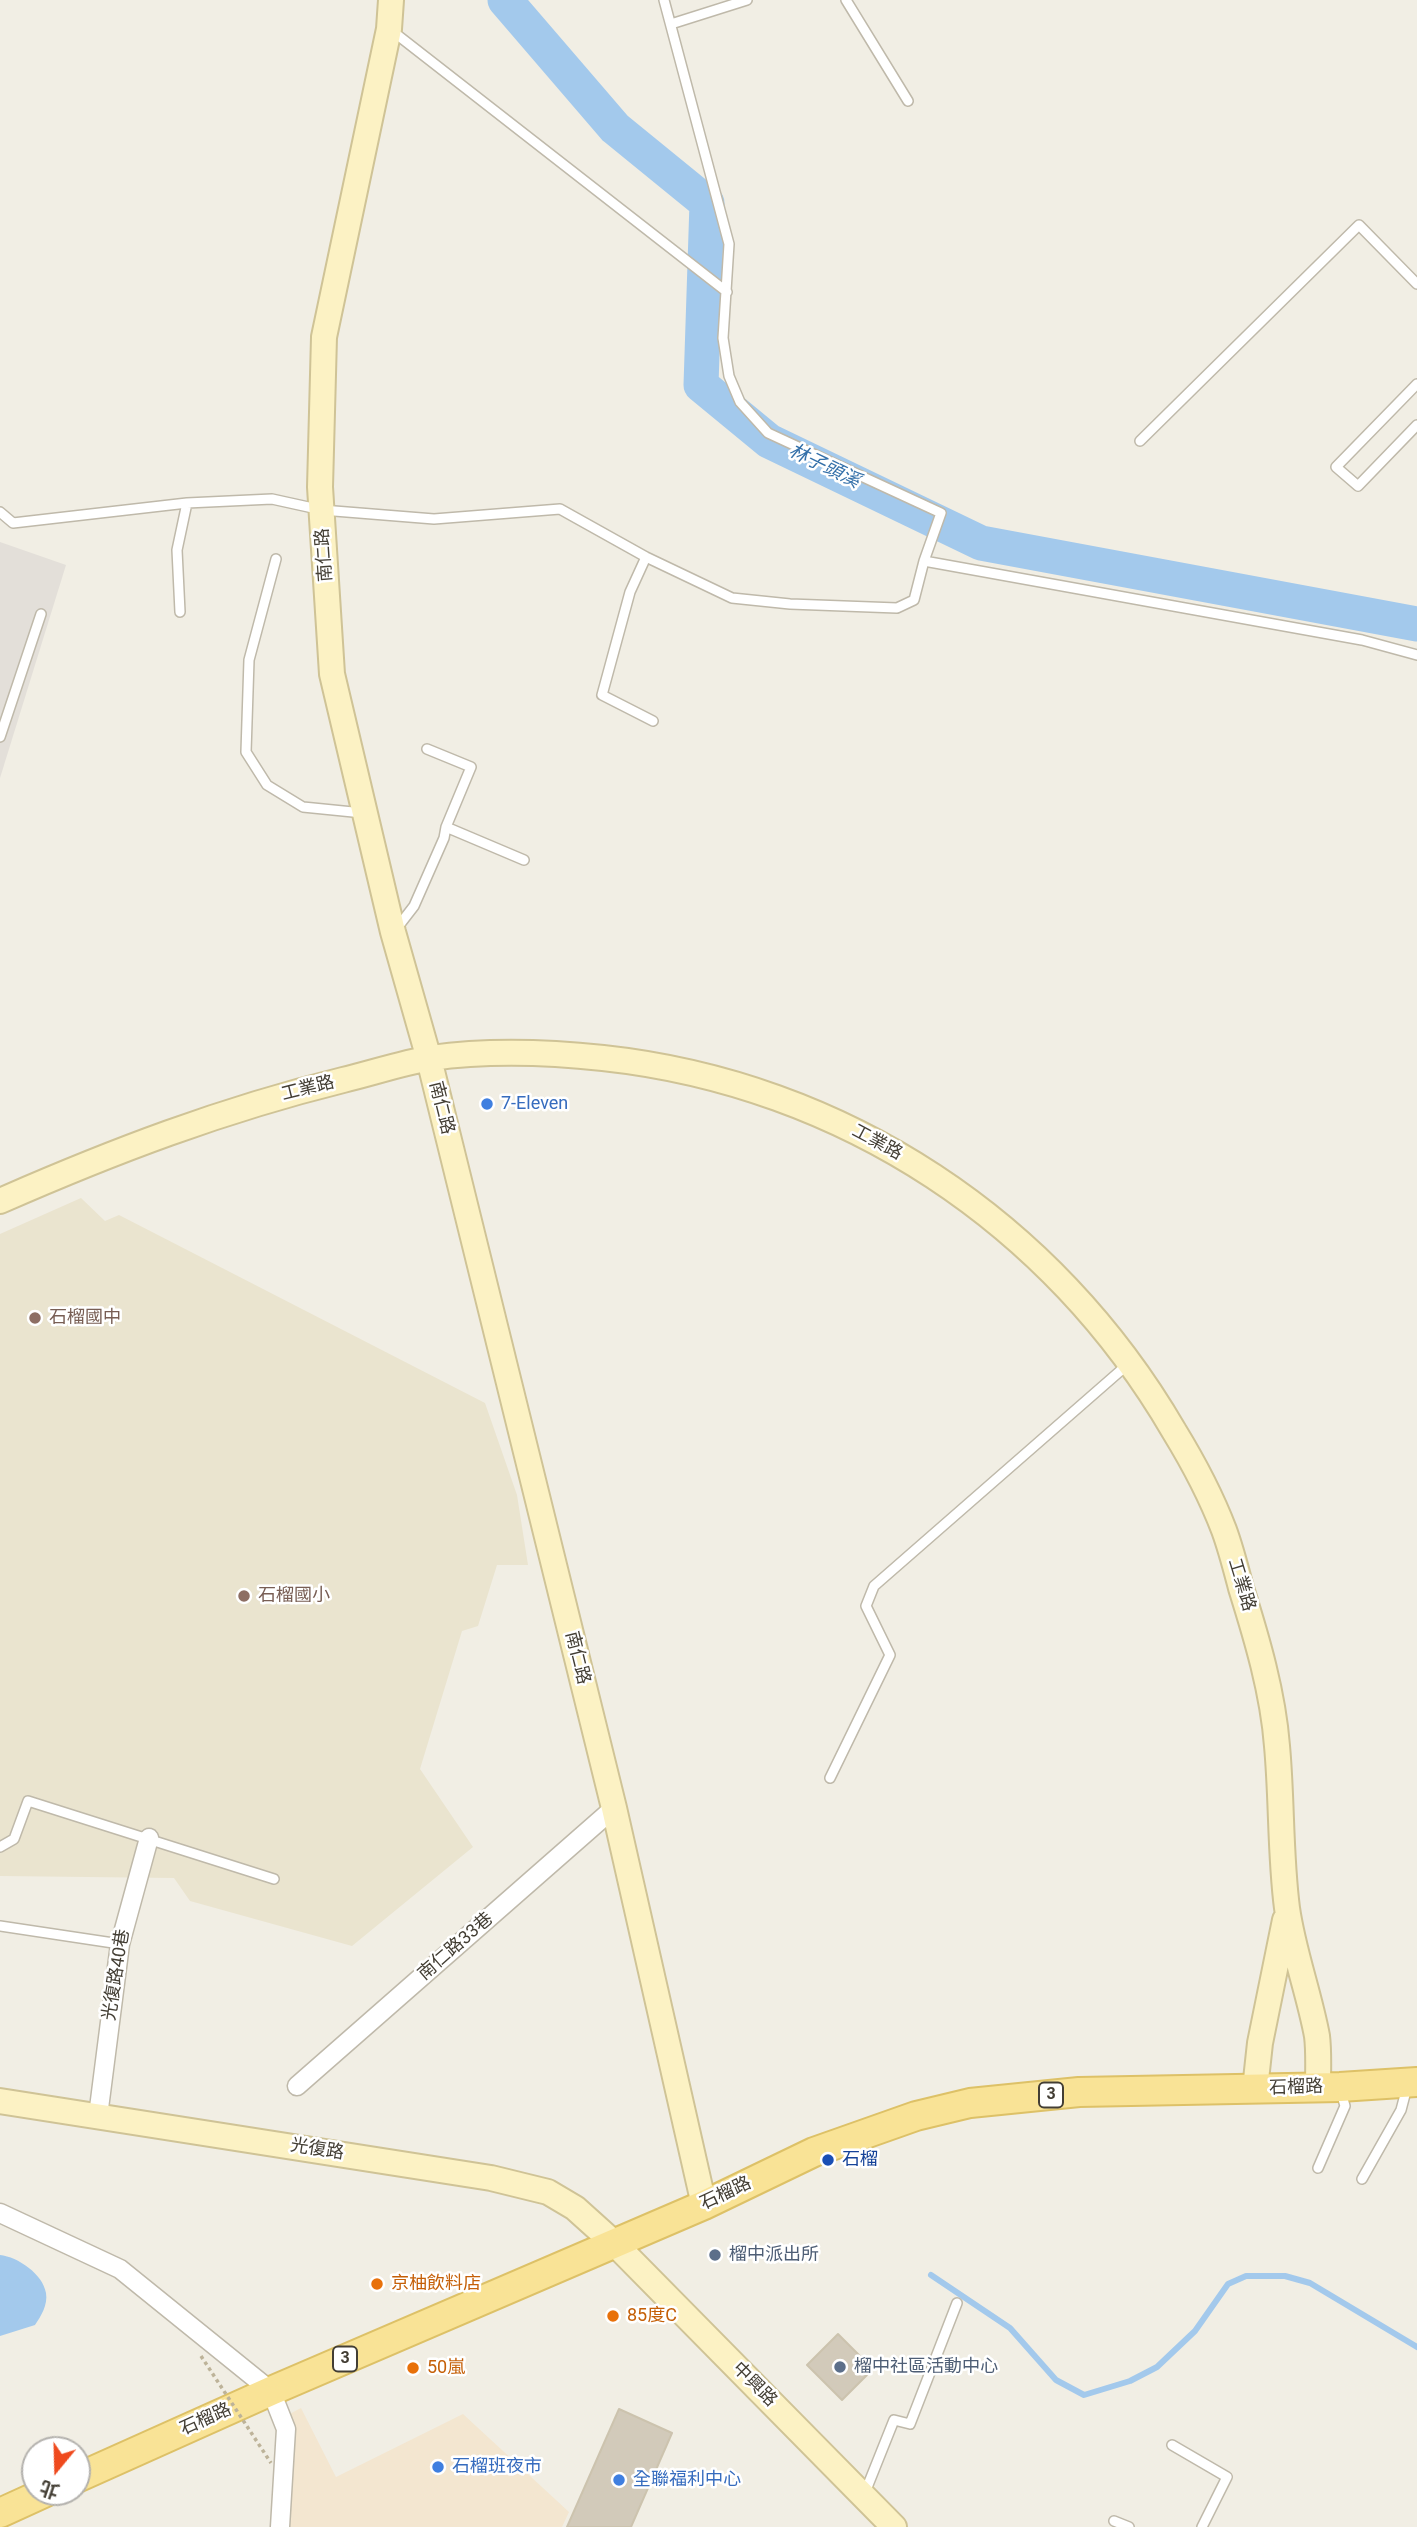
<!DOCTYPE html>
<html>
<head>
<meta charset="utf-8">
<style>
  body { margin:0 }
  #map { position:relative; width:1417px; height:2527px; overflow:hidden; background:#f1eee4; font-family:Roboto,"Noto Sans TC",sans-serif }
  canvas { display:block }
  .north { position:absolute; left:21px; top:2436px; width:70px; height:70px; box-sizing:border-box; background:#fff; border:2px solid #b4b2ae; border-radius:50%; rotate:199deg; font-size:19px; font-weight:700; line-height:28px; text-align:center; color:#433e34 }
  .north::after { content:''; display:block; margin:auto; width:24px; height:32px; background:#ef4a1e; clip-path:polygon(50% 0,100% 100%,50% 72%,0 100%) }
</style>
</head>
<body>
<div id="map">
<canvas width="1417" height="2527"></canvas>
<div class="north">北</div>
</div>
<script>
const ctx = document.querySelector('canvas').getContext('2d');
ctx.lineJoin = 'round';
function fill(path, color) {
  ctx.fillStyle = color;
  ctx.fill(path, 'evenodd');
}
function trace(path, color, width, dash) {
  ctx.strokeStyle = color;
  ctx.lineWidth = width;
  ctx.lineCap = dash ? 'butt' : 'round';
  ctx.setLineDash(dash || []);
  ctx.stroke(path);
}
function drawText(font, color, halo, rows, align = 'center') {
  ctx.font = font + ' Roboto,"Noto Sans TC",sans-serif';
  ctx.lineWidth = 5;
  ctx.setLineDash([]);
  ctx.textBaseline = 'middle';
  ctx.strokeStyle = halo;
  ctx.fillStyle = color;
  for (const [text, x, y, turn = 0] of rows) {
    ctx.save();
    ctx.translate(x, y);
    ctx.rotate((+turn || 0) * Math.PI / 180);
    ctx.textAlign = isNaN(turn) ? turn : align;
    if (halo) ctx.strokeText(text, 0, 0);
    ctx.fillText(text, 0, 0);
    ctx.restore();
  }
}
fill(new Path2D(`
  M301 2408 336 2477 463 2414 569 2512 562 2527H279L278 2420Z`), '#f3e6d0');
fill(new Path2D(`
  M0 542 66 565 0 778Z`), '#e3dfd9');
fill(new Path2D(`
  M81 1198 105 1221 119 1215 485 1403 517 1495 528 1565H497L478 1626 462 1631 420 1769 473 1847 352 1946 190 1901 174 1878 0 1876V1234Z`), '#eae4cf');
fill(new Path2D(`
  M0 2255C18 2257 43 2274 46 2293 48 2305 41 2316 35 2325L0 2336Z`), '#a3c9ec');
trace(new Path2D(`
  M931 2275 1010 2328 1056 2380 1084 2395 1130 2381 1157 2367 1195 2331 1228 2284 1246 2276H1285L1310 2283 1417 2347`), '#a3c9ec', 6);
trace(new Path2D(`
  M505 0 615 128 707 203 701 385 769 441 981 543 1417 624`), '#a3c9ec', 35);
const building = new Path2D(`
  M838 2334 873 2369 842 2400 807 2365Z
  M619 2409 672 2433 631 2527H567Z`);
fill(building, '#d2caba');
trace(building, '#ccc3ae', 2);
const lane = new Path2D(`
  M846 0 908 101
  M671 24 747 0
  M391 30 727 292
  M1417 384 1336 467 1358 486 1417 425
  M1140 441 1359 225 1417 284
  M0 512 13 523 187 503 272 499 322 510 434 519 560 509 646 557 732 598 790 604 897 608 914 600 924 561 941 513 768 433 740 402 729 376 723 338 729 244 664 0
  M646 557 630 592 602 695 653 721
  M276 559 249 660 246 752 267 785 303 807 363 813
  M924 561 1362 640 1417 655
  M180 612 177 550 187 503
  M0 737 41 614
  M446 827 524 860
  M397 928 414 906 444 838 446 827 471 767 427 749
  M830 1778 890 1655 866 1606 874 1586 1127 1365
  M0 1847 14 1839 28 1801 274 1879
  M0 1926 120 1944
  M1318 2168 1345 2106 1341 2092
  M1362 2179 1401 2110 1407 2087
  M1172 2445 1227 2477 1202 2527
  M864 2495 894 2420 910 2424 957 2303
  M1114 2521 1129 2527`);
const street = new Path2D(`
  M297 2086 614 1808
  M98 2116 120 1944 149 1838
  M0 2213 120 2269 271 2391 286 2429 280 2527`);
const secondary = new Path2D(`
  M391 0 389 29 324 337 320 487 332 674 393 932 429 1059 614 1808 704 2205
  M0 1201C114 1151 222 1110 343 1080 372 1073 402 1063 431 1058 488 1050 547 1052 603 1058 844 1084 1053 1223 1174 1431 1193 1462 1211 1496 1224 1530 1231 1549 1236 1569 1241 1588 1257 1639 1273 1693 1277 1746 1282 1800 1280 1854 1287 1908 1293 1951 1309 1993 1317 2036 1319 2052 1318 2070 1318 2086
  M1255 2089 1260 2043 1285 1920
  M0 2101 491 2178 548 2192 575 2208 615 2244 894 2527`);
const primary = new Path2D(`
  M77 2478 271 2391 704 2205 814 2152 916 2116 970 2103 1079 2092 1340 2087 1417 2082
  M0 2513 46 2492`);
trace(lane, '#bfb9aa', 12);
trace(street, '#bfb9aa', 21);
trace(secondary, '#cfc396', 28);
trace(primary, '#ddc167', 32);
trace(lane, '#fff', 9);
trace(street, '#fff', 18);
trace(secondary, '#fcf2c4', 24);
trace(primary, '#f9e396', 28);
trace(new Path2D(`
  M201 2356 271 2463`), '#bdb399', 3.5, [3.5, 3.5]);
for (const [x, y, r, color] of [
  [487,1104,7,"#3f7fe0"],
  [35,1318,7,"#8d6e63"],
  [244,1596,7,"#8d6e63"],
  [828,2160,7,"#1a4fb4"],
  [715,2255,7,"#5c6f8a"],
  [377,2284,7,"#e8710a"],
  [613,2316,7,"#e8710a"],
  [840,2367,7,"#5c6f8a"],
  [413,2368,7,"#e8710a"],
  [438,2467,7,"#3f7fe0"],
  [619,2480,7,"#3f7fe0"]
]) {
  const dot = new Path2D();
  dot.arc(x, y, r, 0, 2 * Math.PI);
  ctx.fillStyle = color;
  ctx.fill(dot);
  trace(dot, '#fff', 2.5);
}
for (const [x, y, w] of [
  [1051,2095,24],
  [345,2359,24]
]) {
  const box = new Path2D();
  box.roundRect(x - w / 2, y - 12.5, w, 25, 5);
  ctx.fillStyle = '#fff';
  ctx.fill(box);
  trace(box, '#433e34', 2);
}
drawText('bold 16px', '#433e34', null, [
  ["3",1051,2095],
  ["3",345,2359]
]);
drawText('18px', '#433e34', '#fff', [
  ["南仁路",325,555,-94],
  ["工業路",308,1089,-14],
  ["南仁路",441,1108,76],
  ["工業路",877,1143,28],
  ["工業路",1241,1585,73],
  ["南仁路",577,1658,76],
  ["南仁路33巷",456,1947,-41],
  ["光復路40巷",117,1975,-81],
  ["石榴路",1296,2088,-2],
  ["光復路",317,2150,9],
  ["石榴路",726,2194,-25],
  ["中興路",754,2385,45],
  ["石榴路",206,2420,-24]
]);
drawText('18px', '#366cbe', '#fff', [
  ["7-Eleven",501,1104],
  ["石榴班夜市",452,2467],
  ["全聯福利中心",633,2480]
], 'left');
drawText('18px', '#785e54', '#fff', [
  ["石榴國中",49,1318],
  ["石榴國小",258,1596]
], 'left');
drawText('18px', '#164399', '#fff', [
  ["石榴",842,2160]
], 'left');
drawText('18px', '#4e5e75', '#fff', [
  ["榴中派出所",729,2255],
  ["榴中社區活動中心",854,2367]
], 'left');
drawText('18px', '#c56008', '#fff', [
  ["京柚飲料店",391,2284],
  ["85度C",627,2316],
  ["50嵐",427,2368]
], 'left');
drawText('italic 19px', '#3470a9', '#fff', [
  ["林子頭溪",824,467,26]
]);
</script>
</body>
</html>
